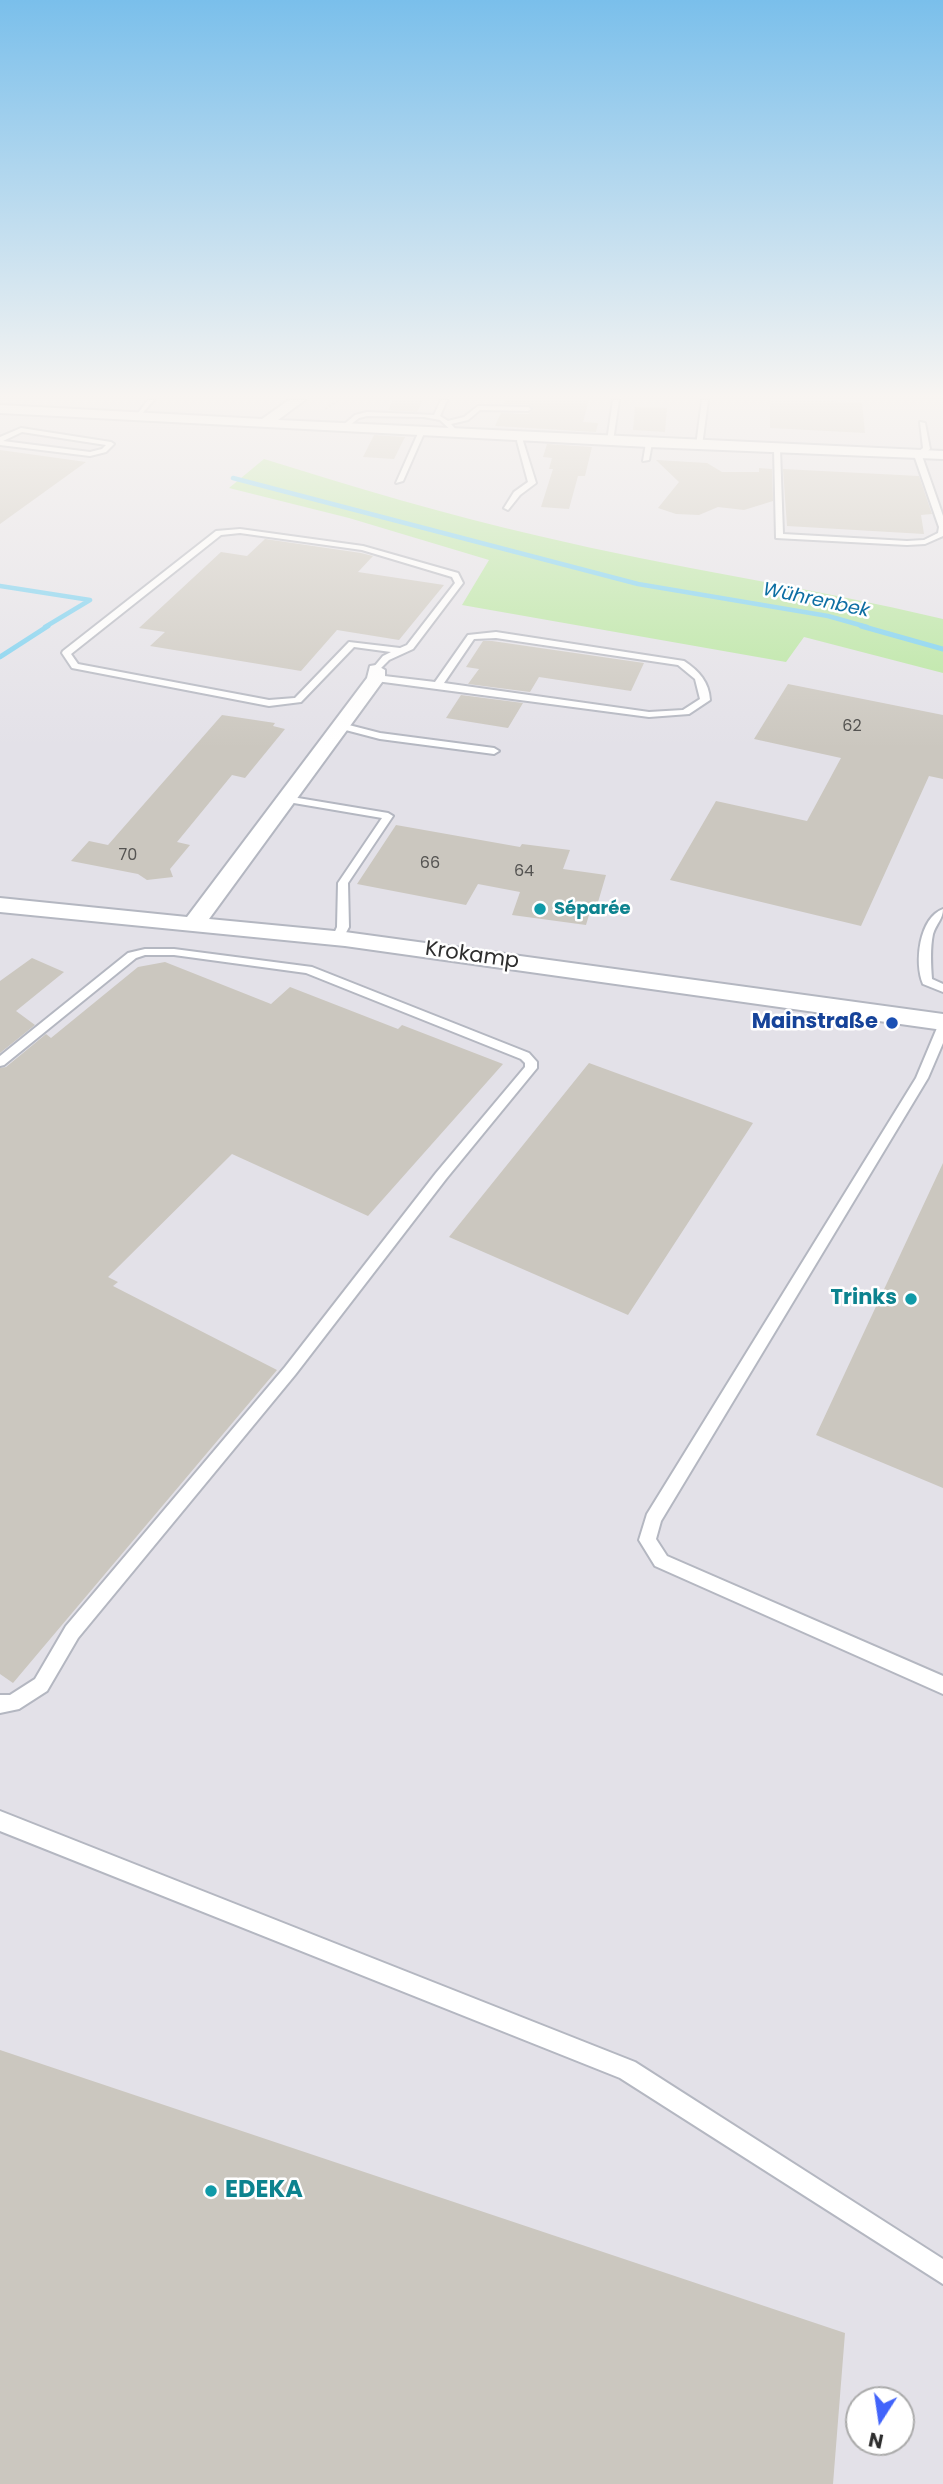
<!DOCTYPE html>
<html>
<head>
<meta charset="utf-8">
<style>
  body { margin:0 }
  #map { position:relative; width:943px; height:2484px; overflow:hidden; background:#efe9e1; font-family:Poppins,sans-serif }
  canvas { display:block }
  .north { position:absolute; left:845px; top:2386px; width:70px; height:70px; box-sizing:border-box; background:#fff; border:2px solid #ababab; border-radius:50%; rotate:192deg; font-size:19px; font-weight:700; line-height:28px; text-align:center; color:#2e2e2e }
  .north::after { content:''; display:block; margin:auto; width:24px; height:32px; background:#4264fb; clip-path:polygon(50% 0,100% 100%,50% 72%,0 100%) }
</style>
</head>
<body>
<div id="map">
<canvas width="943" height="2484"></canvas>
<div class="north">N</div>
</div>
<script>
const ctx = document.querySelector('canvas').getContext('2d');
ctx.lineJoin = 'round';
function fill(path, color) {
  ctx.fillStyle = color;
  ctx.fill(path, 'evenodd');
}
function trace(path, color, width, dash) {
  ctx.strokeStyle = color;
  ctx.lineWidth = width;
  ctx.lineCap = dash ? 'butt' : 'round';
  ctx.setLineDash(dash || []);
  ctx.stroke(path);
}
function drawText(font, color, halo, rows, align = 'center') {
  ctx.font = font + ' Poppins,sans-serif';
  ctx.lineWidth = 5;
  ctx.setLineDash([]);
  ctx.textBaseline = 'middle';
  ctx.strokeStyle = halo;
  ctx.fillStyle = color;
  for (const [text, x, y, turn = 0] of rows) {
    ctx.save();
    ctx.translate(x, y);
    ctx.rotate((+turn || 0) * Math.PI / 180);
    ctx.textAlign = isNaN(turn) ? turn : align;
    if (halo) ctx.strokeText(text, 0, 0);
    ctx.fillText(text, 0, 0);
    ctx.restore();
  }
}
fill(new Path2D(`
  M0 400H943V2484H0ZM859 2400H901V2442H859Z`), '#e3e1e8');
fill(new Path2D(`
  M264 459C355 487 446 515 539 536 673 568 809 587 943 619V673L804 637 786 662 462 605 489 560 349 518 229 488Z`), '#b6e59e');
trace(new Path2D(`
  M233 478 638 584 828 616 867 627
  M0 586 90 600
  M45 627 90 600`), '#75cff0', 4.5);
trace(new Path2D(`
  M861 626 943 649
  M0 657 48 626`), '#75cff0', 5);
fill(new Path2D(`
  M393 400H423L417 412 388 410Z
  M506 400H589L583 422 598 423 596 432 495 426 501 413 528 414 533 410 528 404H504Z
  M770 400 862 402 865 433 770 428Z
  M635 407 667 408 665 432 633 430Z
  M374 435 405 437 394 459 363 457Z
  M547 444 592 447 585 476H578L569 509 541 507 553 469H549L552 458 543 457Z
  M0 450 86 462 0 524Z
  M656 460 707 463 722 472H759V468L772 469 773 501 744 510 718 507 699 515 676 514 658 508 679 482Z
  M783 469 919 476 932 514 921 515 924 534 787 526Z
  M265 539 361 553 373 556 358 572 444 585 399 640 337 630 301 671 150 646 165 632 139 628 221 552 247 556Z
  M483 641H492L644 663 631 691 539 677 530 692 468 684 479 669 466 667Z
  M788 684 943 715V779L929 776 861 926 670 880 716 801 807 821 841 758 754 739Z
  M461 695 523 703 508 728 446 718Z
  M222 715 275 723 273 726 285 729 245 778 232 775 177 842 190 845 170 869 173 877 147 880 138 874 71 861 89 841 108 845Z
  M396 825 520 847 522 844 570 850 563 869 606 875 596 909 591 908 586 925 512 915 520 892 478 884 466 905 357 884Z
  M32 958 64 972 16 1011 35 1025 0 1053V981Z
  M165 962 271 1004 290 987 398 1029 402 1025 503 1064 368 1216 232 1154 108 1277 118 1282 113 1286 277 1370 13 1683 0 1674V1068L6 1067 46 1034 51 1038 138 967Z
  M589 1063 753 1123 628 1315 449 1237Z
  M943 1163V1488L816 1435Z
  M0 2050 845 2333 833 2484H0Z`), '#cbc7bf');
const lane = new Path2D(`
  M148 400H154L139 417H135Z
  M441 400H447L440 416 448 421 464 417 478 406 528 407 531 409 528 411 480 410 468 420 451 424 459 433 456 435 440 420 424 417 367 416 359 418 346 428 341 427 355 415 367 412 434 415Z
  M613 400H619L613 441 610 443 607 441Z
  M702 400H708L702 446 699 448 696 446Z
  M920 422 925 423 930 449 922 456 943 516V536L925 544 907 545 776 538 774 449 777 447 780 449 783 534 907 541 924 540 938 533 939 527 914 455 923 448Z
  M21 428 111 442 114 444 106 452 90 456 0 445V437ZM22 432 106 445 102 449 90 452 3 441Z
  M422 429 425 431 403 481 396 483 419 431Z
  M521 434 524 436 523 441 536 483 520 495 508 510 504 508 514 492 528 482 517 441 518 436Z
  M649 441 652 443 649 460 643 461 646 443Z
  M240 529 363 546 458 573 463 583 413 649 389 660 376 673 372 670 373 668 383 656 391 652 354 647 301 702 269 706 72 668 62 653 63 651 216 531ZM240 533 362 550 452 577 455 583 407 645 400 648 349 642 295 698 269 700 78 664 71 654 221 535Z
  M496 632 684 661C699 671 709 682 710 700L689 714 649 717 376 681 372 678 376 675 435 682 468 635ZM496 638 678 665 695 679 700 699 683 710 649 712 444 683 474 639Z
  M341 723 380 733 494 748 499 751 494 754 380 739 338 728 336 726Z
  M286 796 388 813 393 816 348 883 349 927 342 940 338 941 332 938 337 927 338 883 382 818 282 801 281 799Z
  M943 909C943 919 936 924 933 934 930 948 931 965 932 979L943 984V992L923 984C914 963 919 918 943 909Z
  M145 949H174L312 967 529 1053 537 1062V1068L446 1179 295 1375 78 1638 47 1691 19 1709 0 1713V1695H10L35 1679 66 1626 285 1367 436 1173 525 1067V1063L521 1059 306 973 174 955H145L136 958 4 1065 0 1066V1056L128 953Z
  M943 1024V1043L928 1078 661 1521 656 1539 667 1556 943 1676V1694L655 1566 639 1540 647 1514 916 1078 937 1028Z
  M0 1811 635 2062 943 2259V2284L620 2078 0 1831Z`);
const street = new Path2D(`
  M289 400H305L278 420 943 451V459L649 447 0 413V405L262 419Z
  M376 665 385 670V678L209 919 345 932 943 1014V1030L345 946 0 912V898L187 917 367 678 370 666Z`);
trace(lane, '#b4b7c1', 4);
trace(street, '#b4b7c1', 4);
trace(new Path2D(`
  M325 409 338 400`), '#c9c9c9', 2.5, [2.5, 2]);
fill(lane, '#fff');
fill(street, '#fff');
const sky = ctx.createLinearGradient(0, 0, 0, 748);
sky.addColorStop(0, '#7abfeb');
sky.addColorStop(0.53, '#f8f5f2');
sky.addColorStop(1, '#f8f5f200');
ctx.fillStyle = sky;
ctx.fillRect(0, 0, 943, 748);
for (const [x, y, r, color] of [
  [540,909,7,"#0f9aa8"],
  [892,1023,7,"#1a4fb4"],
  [911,1299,7,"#0f9aa8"],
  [211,2191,7,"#0f9aa8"]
]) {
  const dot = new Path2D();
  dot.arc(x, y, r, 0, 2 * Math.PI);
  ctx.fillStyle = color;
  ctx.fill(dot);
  trace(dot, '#fff', 2.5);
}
drawText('16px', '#555452', null, [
  ["62",852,727],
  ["70",128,856],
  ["66",430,864],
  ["64",524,872]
]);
drawText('bold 18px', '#0d838f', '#fff', [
  ["Séparée",554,909]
], 'left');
drawText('italic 19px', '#0d6fa3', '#fff', [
  ["Wührenbek",816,601,12]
]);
drawText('21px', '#2e2e2e', '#fff', [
  ["Krokamp",472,956,8]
]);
drawText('bold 21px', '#164399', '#fff', [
  ["Mainstraße",878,1023]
], 'right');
drawText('bold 21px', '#0d838f', '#fff', [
  ["Trinks",897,1299]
], 'right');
drawText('bold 24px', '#0d838f', '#fff', [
  ["EDEKA",225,2191]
], 'left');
</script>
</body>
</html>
